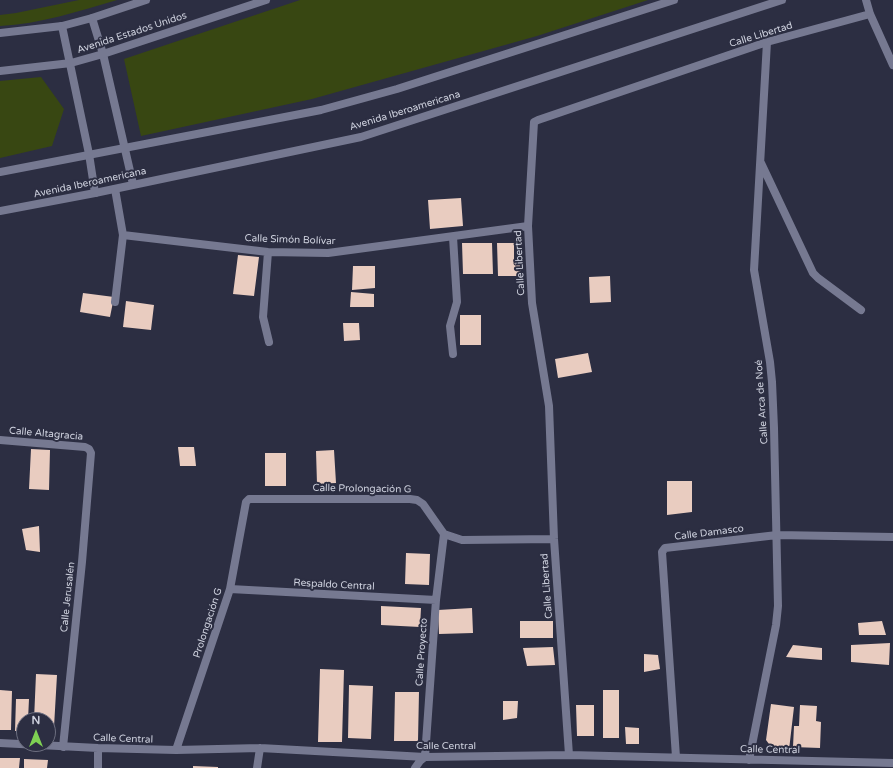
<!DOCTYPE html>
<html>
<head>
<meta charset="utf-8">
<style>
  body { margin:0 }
  #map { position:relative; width:893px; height:768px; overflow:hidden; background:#2c2e42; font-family:"Varela Round",sans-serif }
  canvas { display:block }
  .north { position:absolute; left:16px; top:712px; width:40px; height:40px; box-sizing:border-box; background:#2c2e42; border:1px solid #6d6f80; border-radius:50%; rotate:0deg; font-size:11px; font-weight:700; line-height:16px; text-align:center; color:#ced1de }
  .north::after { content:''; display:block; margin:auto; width:14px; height:18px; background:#7ed153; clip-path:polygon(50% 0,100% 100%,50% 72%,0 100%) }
</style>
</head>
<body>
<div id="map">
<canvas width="893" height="768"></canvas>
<div class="north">N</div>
</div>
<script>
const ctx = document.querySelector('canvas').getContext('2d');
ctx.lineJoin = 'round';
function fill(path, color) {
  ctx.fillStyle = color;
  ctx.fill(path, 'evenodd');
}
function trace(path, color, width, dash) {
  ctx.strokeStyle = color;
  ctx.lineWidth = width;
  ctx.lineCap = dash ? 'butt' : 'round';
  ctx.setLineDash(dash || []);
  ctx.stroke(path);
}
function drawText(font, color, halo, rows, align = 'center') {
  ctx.font = font + ' "Varela Round",sans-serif';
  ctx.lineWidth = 4;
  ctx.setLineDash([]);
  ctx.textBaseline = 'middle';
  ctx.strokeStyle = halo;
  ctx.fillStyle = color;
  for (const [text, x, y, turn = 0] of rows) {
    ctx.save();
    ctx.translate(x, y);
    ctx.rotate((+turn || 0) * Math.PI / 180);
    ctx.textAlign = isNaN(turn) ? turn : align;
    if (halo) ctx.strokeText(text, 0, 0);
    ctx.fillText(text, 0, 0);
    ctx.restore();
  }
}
fill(new Path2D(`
  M79 0H117C79 11 40 24 0 26V15L16 13Z
  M300 0H648L537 36 312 99 141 136 124 59Z
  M41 77 64 109 52 146 0 158V81Z`), '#384712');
fill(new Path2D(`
  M461 198 463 226 430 229 428 200Z
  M462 243H492L493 274H463Z
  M497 243H514V259H521V276H498Z
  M238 255 259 257 254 296 233 294Z
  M353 266H375V288L352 290Z
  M610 276 611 302 590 303 589 277Z
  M351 292 374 294V307H350Z
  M83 293 114 297 110 317 80 312Z
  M126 301 154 305 151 330 123 327Z
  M460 315H481V345H460Z
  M343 323H359L360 340 344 341Z
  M588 353 592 372 558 378 555 359Z
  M178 447H194L196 466H180Z
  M31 449 50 450 49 490 29 489Z
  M334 450 336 483 317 484 316 451Z
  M265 453H286V486H265Z
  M667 481H692V512L667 515Z
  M39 526 40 552 26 550 22 529Z
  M406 553 430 554 429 585 405 584Z
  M381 606 421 608 420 627 381 625Z
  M472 608 473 633 439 634 438 610Z
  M520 621H553V638H520Z
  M882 621 886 635H859L858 623Z
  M890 643 889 665 851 662V645Z
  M793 645 822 648V660L786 657Z
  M553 647 555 665 527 666 523 648Z
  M644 654 658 655 660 669 644 672Z
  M320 669 344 670 342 742H318Z
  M36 674 57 675 54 727 48 726V720H34Z
  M349 685 373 686 371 739 348 738Z
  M0 690 12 691 11 730H0Z
  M603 690H619V738H603Z
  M395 692H419L418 741H394Z
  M16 699H29L28 720H24V731H15Z
  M503 701H518L517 718 503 720Z
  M771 704 794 707 789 750 772 748 766 740Z
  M576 705H594V736H577Z
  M800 705 817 706 816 721 821 722 820 748 793 747 794 726H799Z
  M625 727 639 728V744H626Z
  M0 758H20L19 768H0Z
  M24 759 48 760 47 768H24Z
  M193 766 218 767V768H193Z`), '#e9ccc0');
trace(new Path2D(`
  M453 237 457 302 450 326 453 354`), '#767991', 8);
trace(new Path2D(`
  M866 0 870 14 893 65
  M92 18 103 54 133 184
  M62 26 89 154 95 193
  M761 163 813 273 818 278 861 310
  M115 189 123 235 115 302
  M123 235 268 252 328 253 528 226
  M268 252 263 317 269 342
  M0 440 85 447 89 449 91 453 82 562 63 747
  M230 589 436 600
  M0 743 98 748 176 750 260 748 425 757 569 755 893 763
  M98 748V768
  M176 750 230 589 246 502 249 499H410L417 500 423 504 444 534 462 540 554 539
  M569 755 554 539 549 406 532 303 528 226 534 122 538 120 767 42 870 14
  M676 757 662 552 665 548 777 535 893 537
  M749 760 776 625 778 606 774 428 772 382 770 362 754 270 767 42
  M257 768 260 748
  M415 768 420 761 425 757 436 600 444 534`), '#767991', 8);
trace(new Path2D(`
  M0 33 62 26 92 18 146 0
  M0 71 71 63 103 54 266 0
  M0 172 321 110 397 89 674 0
  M0 211 95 193 361 137 782 0`), '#767991', 8);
drawText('10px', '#ced1de', '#2c2e42', [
  ["Avenida Estados Unidos",132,33,-18],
  ["Calle Libertad",761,35,-17],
  ["Avenida Iberoamericana",405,111,-17],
  ["Avenida Iberoamericana",90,183,-12],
  ["Calle Simón Bolívar",290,240,2],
  ["Calle Libertad",520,263,-93],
  ["Calle Arca de Noé",762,402,-94],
  ["Calle Altagracia",46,434,5],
  ["Calle Prolongación G",362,489,1],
  ["Calle Damasco",709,533,-7],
  ["Respaldo Central",334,585,3],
  ["Calle Libertad",547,586,-94],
  ["Calle Jerusalén",68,597,-84],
  ["Prolongación G",208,623,-72],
  ["Calle Proyecto",422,652,-86],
  ["Calle Central",123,739,2],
  ["Calle Central",446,746],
  ["Calle Central",770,750,1]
]);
</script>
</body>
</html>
